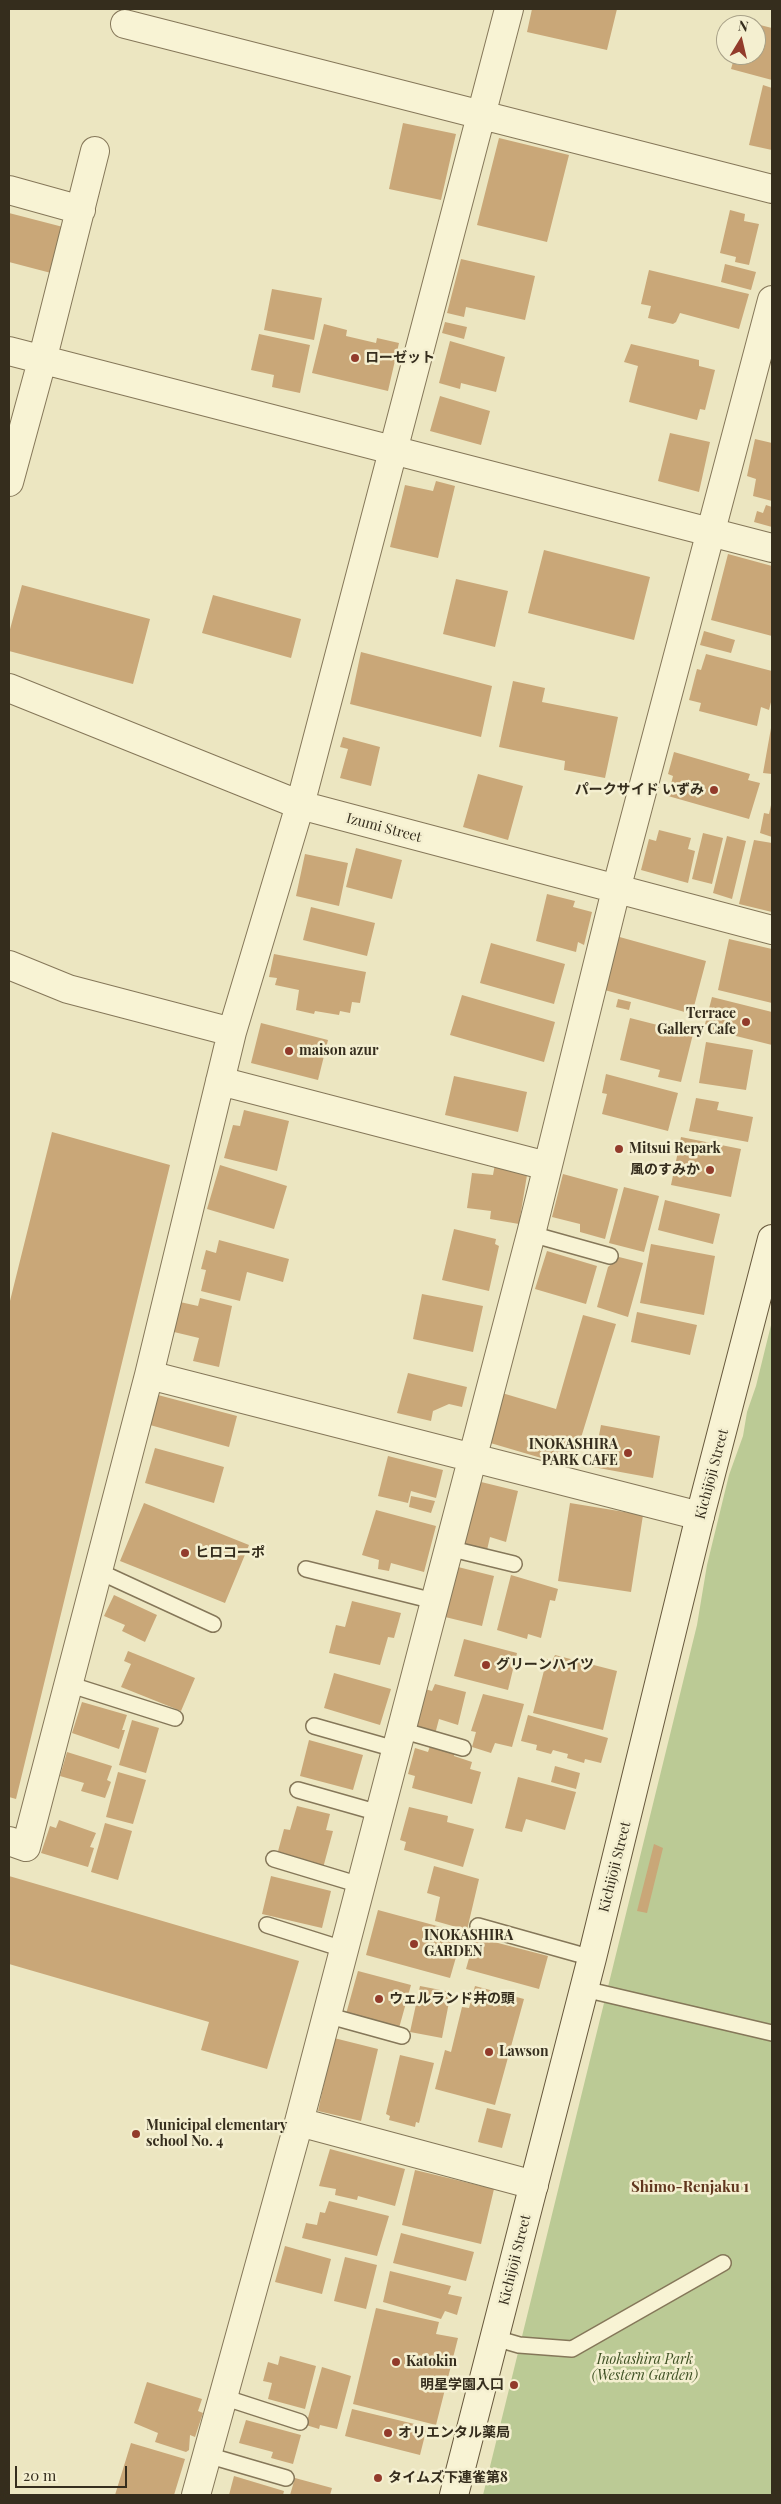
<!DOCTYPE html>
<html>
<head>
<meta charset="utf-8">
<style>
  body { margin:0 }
  #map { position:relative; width:781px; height:2504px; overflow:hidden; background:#ece6c1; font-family:"Playfair Display",serif }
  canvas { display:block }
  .frame { position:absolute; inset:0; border:10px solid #352d1d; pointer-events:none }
  .north { position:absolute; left:716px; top:15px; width:50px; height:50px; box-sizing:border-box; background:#f4efd0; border:1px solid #a8a188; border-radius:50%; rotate:9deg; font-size:14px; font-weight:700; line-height:20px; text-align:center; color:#352d1d }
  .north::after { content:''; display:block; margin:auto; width:18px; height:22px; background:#923b2b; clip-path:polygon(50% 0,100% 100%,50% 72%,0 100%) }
  .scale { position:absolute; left:15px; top:2466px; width:112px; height:22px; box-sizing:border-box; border:2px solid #352d1d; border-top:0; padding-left:6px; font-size:15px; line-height:18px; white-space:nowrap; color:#352d1d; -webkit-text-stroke:4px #f4efd0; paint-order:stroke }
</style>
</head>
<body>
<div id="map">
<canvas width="781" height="2504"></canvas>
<div class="frame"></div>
<div class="north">N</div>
<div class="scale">20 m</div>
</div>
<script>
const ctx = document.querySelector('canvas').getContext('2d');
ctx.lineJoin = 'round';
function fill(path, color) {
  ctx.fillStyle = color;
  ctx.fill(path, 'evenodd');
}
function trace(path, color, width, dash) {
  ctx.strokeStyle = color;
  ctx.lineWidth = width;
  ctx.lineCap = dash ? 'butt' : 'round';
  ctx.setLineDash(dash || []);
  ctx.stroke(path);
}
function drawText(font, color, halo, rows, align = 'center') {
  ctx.font = font + ' "Playfair Display","Noto Sans JP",serif';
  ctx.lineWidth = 5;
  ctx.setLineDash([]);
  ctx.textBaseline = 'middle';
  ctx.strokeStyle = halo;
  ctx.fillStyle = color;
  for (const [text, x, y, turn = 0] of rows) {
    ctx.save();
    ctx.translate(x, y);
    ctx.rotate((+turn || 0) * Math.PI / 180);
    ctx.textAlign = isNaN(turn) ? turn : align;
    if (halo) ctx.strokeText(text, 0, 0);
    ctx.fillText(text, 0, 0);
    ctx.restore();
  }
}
fill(new Path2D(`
  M772 1321V2495H483L697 1625 707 1565 729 1475 743 1436 747 1412 756 1386Z`), '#bbca95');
fill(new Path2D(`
  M532 9H617L607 50 527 32Z
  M744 21 772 28V80L731 69 735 55H756V25H743Z
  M763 85 772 88V150L749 145Z
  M403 123 456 134 441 200 389 189Z
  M499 138 569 155 547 242 477 225Z
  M730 210 745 214 744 221 759 224 749 265 735 262 736 257 720 253Z
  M9 213 63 227 51 273 9 262Z
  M461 259 535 276 525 320 466 307 464 317 447 313Z
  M725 264 756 272 751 290 721 282Z
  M649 270 749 294 739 329 680 313 676 322 673 324 648 318 651 306 641 304Z
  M272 289 322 298 314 340 264 330Z
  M445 322 467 327 464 339 442 333Z
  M324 324 347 330 346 336 376 343 377 338 399 343 388 391 312 373Z
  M259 334 310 345 300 393 272 387 274 375 251 370Z
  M450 341 505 357 496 392 461 383 460 389 439 383Z
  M631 344 699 360V366L715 370 705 410 700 409 697 420 629 402 638 366 624 362Z
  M440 396 490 411 481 445 430 431Z
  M670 433 710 442 699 492 658 481Z
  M755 439 772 443V501L753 496 756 479 747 476Z
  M436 481 455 486 438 558 390 547 405 485 433 491Z
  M766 505 772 507V527L754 522 757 511 763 513Z
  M544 550 650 577 634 640 528 613Z
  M728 554 772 566V636L711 620Z
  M456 579 508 591 495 647 443 634Z
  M22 585 150 619 133 684 9 651V633Z
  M213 595 301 619 291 658 202 633Z
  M704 631 735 640 731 653 700 645Z
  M361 652 492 686 481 737 350 704Z
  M706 654 772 671V698L769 710 761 707 757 726 699 711 701 703 689 700 697 669 701 670Z
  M513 681 545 688 542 702 618 717 605 778 564 770 565 761 499 747Z
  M771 728H772V774L763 773Z
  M343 737 380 747 371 786 340 778 348 749 340 747Z
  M674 752 750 774 748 780 760 783 749 819 668 796 673 776 668 774Z
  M478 774 523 786 508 840 463 827Z
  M771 805H772V837L760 833 764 813 769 814Z
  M659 830 691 838 688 849 695 851 688 883 641 870 649 839 656 841Z
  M703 833 723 838 712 884 692 879Z
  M727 836 746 841 732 899 713 893Z
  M754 840 772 843V912L739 904Z
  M356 848 402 860 392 899 346 887Z
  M305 854 348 863 339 906 296 896Z
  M547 894 575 901 573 907 592 912 584 945 578 942 576 952 536 941Z
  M311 907 375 923 367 956 303 940Z
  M616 936 706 961 692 1014 601 989Z
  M729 939 772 949V1003L718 990Z
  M491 943 565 964 554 1004 480 983Z
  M274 954 366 972 360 1003 352 1002 350 1013 340 1011 339 1015 315 1011 314 1014 296 1010 299 990 275 985 277 978 269 977Z
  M462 995 555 1022 544 1062 450 1035Z
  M712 997 772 1012V1045L704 1028Z
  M618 999 631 1002 629 1010 616 1007Z
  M630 1018 693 1034 681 1082 658 1077 660 1070 620 1060Z
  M261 1023 328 1040 318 1080 251 1063Z
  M706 1042 753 1050 746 1090 699 1083Z
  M606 1074 678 1093 668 1131 602 1114 607 1094 602 1093Z
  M454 1076 527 1092 518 1132 445 1115Z
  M696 1098 719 1102 717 1110 753 1117 748 1142 689 1131Z
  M244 1110 289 1121 277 1171 224 1158 233 1125 240 1126Z
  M52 1132 170 1165 16 1799 9 1797V1305Z
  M681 1137 741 1149 731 1197 671 1185Z
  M495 1164 528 1169 519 1224 490 1219 491 1211 467 1208 472 1173 493 1175Z
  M220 1165 287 1186 274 1229 207 1209Z
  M563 1174 618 1189 605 1239 580 1232V1224L552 1217Z
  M624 1187 659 1196 644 1252 609 1243Z
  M665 1200 720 1214 713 1244 658 1230Z
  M454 1229 496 1239 495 1244 499 1246 489 1291 442 1280Z
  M219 1240 289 1259 283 1282 247 1272 240 1301 201 1291 206 1270 201 1269 206 1250 216 1253Z
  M651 1244 715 1256 704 1315 640 1303Z
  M547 1251 597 1266 586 1304 535 1289Z
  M619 1257 643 1263 628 1317 597 1307 608 1267Z
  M422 1294 483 1306 473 1352 413 1339Z
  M200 1298 232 1306 219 1367 193 1361 199 1338 174 1332 180 1302 198 1306Z
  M637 1312 697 1325 690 1355 631 1342Z
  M583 1315 616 1324 572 1467 487 1442 502 1393 556 1409Z
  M408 1373 467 1387 462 1407 449 1404 433 1411 431 1421 397 1413Z
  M158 1395 237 1416 229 1447 150 1425Z
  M601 1425 660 1436 653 1478 593 1467Z
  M155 1448 224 1467 214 1503 145 1483Z
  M388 1456 443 1470 436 1498 411 1491 408 1503 378 1496Z
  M477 1481 518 1491 506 1542 490 1537 487 1550 462 1543Z
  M411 1496 435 1501 431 1513 409 1507Z
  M144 1503 249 1545 225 1603 120 1561Z
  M570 1503 643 1515 631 1592 558 1581Z
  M376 1510 436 1526 424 1572 391 1563 389 1571 378 1569 379 1560 362 1555Z
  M454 1566 494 1576 482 1626 441 1616Z
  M511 1575 558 1589 555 1601 550 1600 541 1638 528 1634 527 1639 497 1630Z
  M114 1595 157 1615 145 1642 122 1631 125 1625 104 1616Z
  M352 1601 401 1613 394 1638 388 1637 380 1665 329 1653 336 1625 345 1627Z
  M464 1639 517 1653 508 1690 454 1676Z
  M128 1651 195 1678 181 1711 121 1687 131 1664 124 1661Z
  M555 1655 617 1671 603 1730 533 1713 547 1659 552 1661Z
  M334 1673 391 1689 380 1725 324 1708Z
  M435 1684 466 1692 458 1725 439 1719 434 1738 413 1731 425 1689 432 1691Z
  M483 1694 524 1704 512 1747 495 1743 491 1753 472 1747 476 1732 471 1731Z
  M82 1702 127 1715 122 1730H125L119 1749 72 1733Z
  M528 1715 608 1738 601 1763 585 1759 584 1763 567 1758 568 1754 553 1750 551 1754 536 1750 537 1745 521 1741Z
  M132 1720 159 1728 146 1773 119 1765Z
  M309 1740 363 1755 353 1790 300 1776Z
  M431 1743 455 1750 454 1756 472 1762 470 1769 481 1772 472 1804 412 1788 415 1776 408 1774 415 1748 428 1752Z
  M67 1752 112 1766 107 1780 111 1782 105 1798 81 1791 84 1783 60 1776Z
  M555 1766 580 1773 576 1789 551 1782Z
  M118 1772 146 1780 133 1824 106 1817Z
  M518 1777 576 1792 565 1830 526 1819 522 1832 505 1828Z
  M297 1806 330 1814 326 1830 333 1831 323 1868 277 1855 284 1829 290 1830Z
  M409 1807 448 1816 447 1822 474 1829 463 1867 404 1850 406 1842 400 1840Z
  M59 1820 96 1833 90 1847 94 1848 88 1867 41 1853 50 1826 56 1828Z
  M105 1823 132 1831 118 1880 91 1872Z
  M654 1844 663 1848 647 1913 637 1911Z
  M434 1866 479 1879 467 1930 435 1921 440 1897 427 1893Z
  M9 1876 299 1961 267 2069 201 2050 209 2022 9 1964Z
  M271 1876 331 1891 322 1928 262 1914Z
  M378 1910 463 1933 450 1978 366 1955Z
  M475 1937 548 1956 539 1989 466 1969Z
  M358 1971 411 1985 399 2028 346 2014Z
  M420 1986 451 1992 442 2038 410 2032Z
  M475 1986 524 1999 495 2105 435 2089 445 2050 451 2052 462 2007 469 2008Z
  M334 2038 378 2049 361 2121 318 2111Z
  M400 2055 434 2063 419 2123 416 2122 415 2127 389 2120 390 2116 386 2114Z
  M487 2108 511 2114 502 2148 478 2142Z
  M330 2149 405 2169 395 2206 358 2196 357 2200 335 2195 336 2189 319 2186Z
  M415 2170 494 2189 481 2244 402 2225Z
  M329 2201 389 2216 377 2256 302 2238 306 2223 317 2225 320 2212 325 2213Z
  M401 2233 474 2252 466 2281 393 2263Z
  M285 2246 331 2259 322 2294 275 2282Z
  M345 2257 377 2265 366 2309 334 2301Z
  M390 2271 451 2286 448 2294 462 2297 457 2315 445 2311 441 2319 383 2302Z
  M376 2308 439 2322 436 2334 458 2338 436 2425 353 2404Z
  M280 2356 316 2366 305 2409 268 2399 272 2383 263 2381 268 2362 278 2365Z
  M322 2367 351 2376 337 2429 320 2425 319 2429 306 2425Z
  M147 2382 202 2399 198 2411 203 2413 195 2437 190 2435 189 2450 186 2452 155 2442 158 2433 134 2423Z
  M352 2409 427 2427 420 2455 345 2436Z
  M246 2420 301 2435 293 2464 271 2458 273 2452 239 2443Z
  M131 2443 185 2459 174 2495H115Z
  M234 2476 284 2491 283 2495H229Z
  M295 2478 332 2488 330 2495H290Z`), '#c9a778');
const service = new Path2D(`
  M531 1234 610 1256
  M448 1548 514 1564
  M306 1569 434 1601
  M98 1571 213 1624
  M68 1684 175 1718
  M314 1726 395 1749
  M401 1730 463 1748
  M298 1790 379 1813
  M274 1859 360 1885
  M267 1925 343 1949
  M478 1926 592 1958
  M584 1989 772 2033
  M326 2015 402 2036
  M495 2338 519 2345 572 2349 723 2263
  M223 2397 300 2422
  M207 2455 286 2478`);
const minor = new Path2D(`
  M125 24 772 189
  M9 190 81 210
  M9 351 772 548
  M9 482 42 361 95 151
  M9 688 300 805 772 930
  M9 965 68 989 232 1032
  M220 1081 547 1166
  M149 1375 700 1516
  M9 1841 26 1847 149 1375 232 1032 300 805 509 9
  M299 2122 534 2185
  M196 2495 299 2122 531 1234 616 890 772 300`);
const secondary = new Path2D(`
  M454 2495 592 1958 700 1516 772 1239`);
trace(service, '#857759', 18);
trace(minor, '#857759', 30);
trace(secondary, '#67583c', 30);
trace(service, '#f8f3d4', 15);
trace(minor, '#f8f3d4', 28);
trace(secondary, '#f8f3d4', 28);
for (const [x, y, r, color] of [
  [355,358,5,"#923b2b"],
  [714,790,5,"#923b2b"],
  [746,1022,5,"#923b2b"],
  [289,1051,5,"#923b2b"],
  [619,1149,5,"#923b2b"],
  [710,1170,5,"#923b2b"],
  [628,1453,5,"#923b2b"],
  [185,1553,5,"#923b2b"],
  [486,1665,5,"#923b2b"],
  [414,1944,5,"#923b2b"],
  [379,1999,5,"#923b2b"],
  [489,2052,5,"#923b2b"],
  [136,2134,5,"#923b2b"],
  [396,2362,5,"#923b2b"],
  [514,2385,5,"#923b2b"],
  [388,2433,5,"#923b2b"],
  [378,2478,5,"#923b2b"]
]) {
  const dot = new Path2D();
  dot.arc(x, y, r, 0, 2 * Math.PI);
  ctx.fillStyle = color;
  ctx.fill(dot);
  trace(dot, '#f4efd0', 2);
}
drawText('bold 14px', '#352d1d', '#f4efd0', [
  ["ローゼット",365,358],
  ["パークサイド いずみ",704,790,"right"],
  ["Terrace",736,1014,"right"],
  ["Gallery Cafe",736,1030,"right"],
  ["maison azur",299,1051],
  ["Mitsui Repark",629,1149],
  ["風のすみか",700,1170,"right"],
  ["INOKASHIRA",618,1445,"right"],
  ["PARK CAFE",618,1461,"right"],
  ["ヒロコーポ",195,1553],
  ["グリーンハイツ",496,1665],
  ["INOKASHIRA",424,1936],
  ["GARDEN",424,1952],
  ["ウェルランド井の頭",389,1999],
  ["Lawson",499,2052],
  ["Municipal elementary",146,2126],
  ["school No. 4",146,2142],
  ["Katokin",406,2362],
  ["明星学園入口",504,2385,"right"],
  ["オリエンタル薬局",398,2433],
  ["タイムズ下連雀第8",388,2478]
], 'left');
drawText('14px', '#352d1d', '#f4efd0', [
  ["Izumi Street",384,828,15],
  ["Kichijōji Street",712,1474,-75],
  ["Kichijōji Street",615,1867,-76],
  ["Kichijōji Street",515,2260,-76]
]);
drawText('italic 14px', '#3f5124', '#f4efd0', [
  ["Inokashira Park",645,2360],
  ["(Western Garden)",645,2376]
]);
drawText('bold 15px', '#60361e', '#f4efd0', [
  ["Shimo-Renjaku 1",690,2187]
]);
</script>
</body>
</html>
